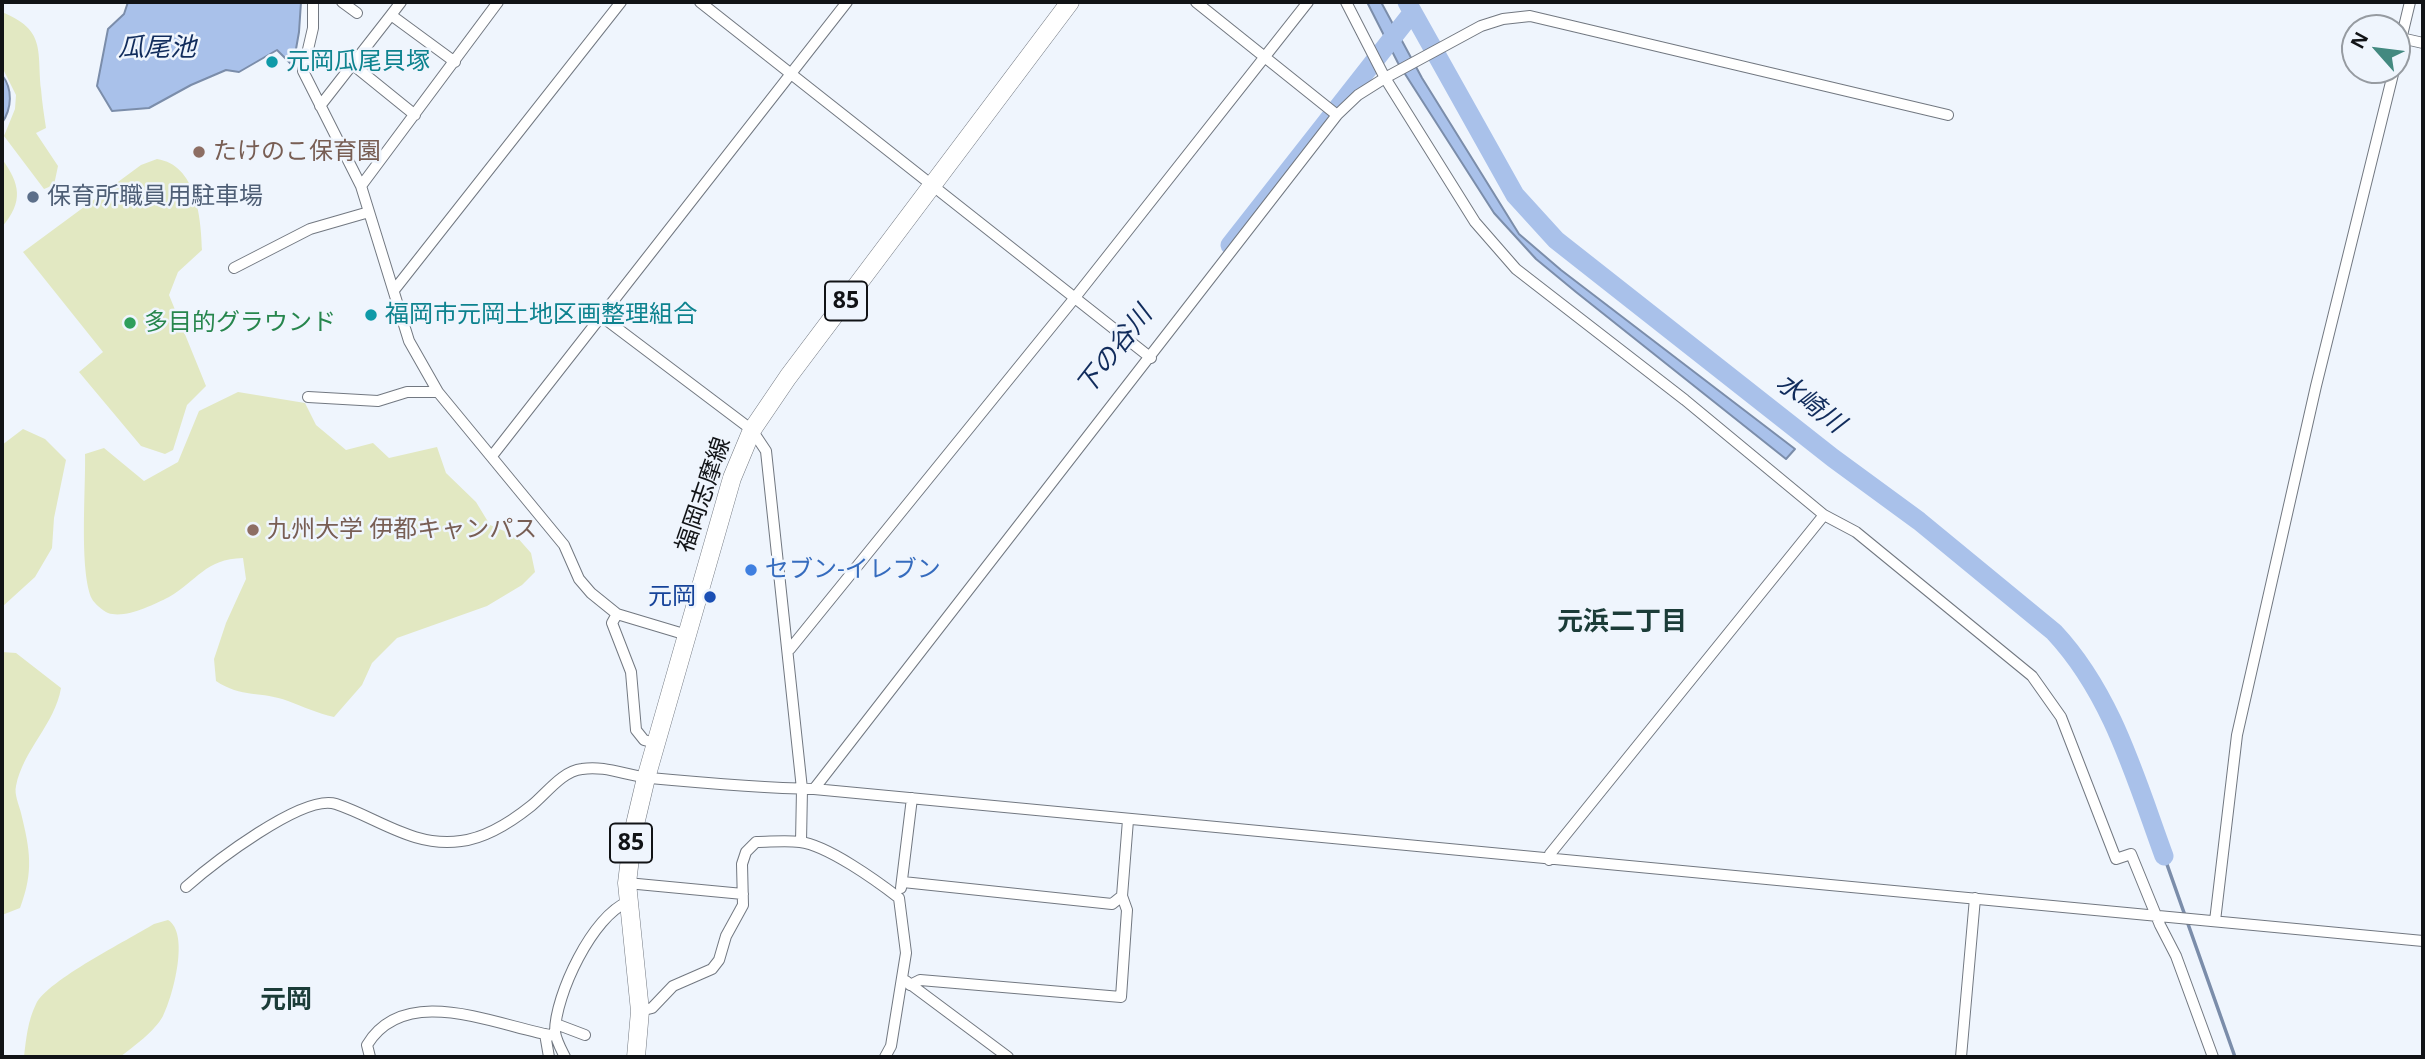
<!DOCTYPE html>
<html>
<head>
<meta charset="utf-8">
<style>
  body { margin:0 }
  #map { position:relative; width:2425px; height:1059px; overflow:hidden; background:#eff5fd; font-family:"Open Sans",sans-serif }
  canvas { display:block }
  .frame { position:absolute; inset:0; border:4px solid #111316; pointer-events:none }
  .north { position:absolute; left:2341px; top:14px; width:70px; height:70px; box-sizing:border-box; background:#eff5fd; border:2px solid #969ba1; border-radius:50%; rotate:298deg; font-size:19px; font-weight:700; line-height:28px; text-align:center; color:#111316 }
  .north::after { content:''; display:block; margin:auto; width:24px; height:32px; background:#438980; clip-path:polygon(50% 0,100% 100%,50% 72%,0 100%) }
</style>
</head>
<body>
<div id="map">
<canvas width="2425" height="1059"></canvas>
<div class="frame"></div>
<div class="north">N</div>
</div>
<script>
const ctx = document.querySelector('canvas').getContext('2d');
ctx.lineJoin = 'round';
function fill(path, color) {
  ctx.fillStyle = color;
  ctx.fill(path, 'evenodd');
}
function trace(path, color, width, dash) {
  ctx.strokeStyle = color;
  ctx.lineWidth = width;
  ctx.lineCap = dash ? 'butt' : 'round';
  ctx.setLineDash(dash || []);
  ctx.stroke(path);
}
function drawText(font, color, halo, rows, align = 'center') {
  ctx.font = font + ' "Open Sans","Noto Sans JP",sans-serif';
  ctx.lineWidth = 5;
  ctx.setLineDash([]);
  ctx.textBaseline = 'middle';
  ctx.strokeStyle = halo;
  ctx.fillStyle = color;
  for (const [text, x, y, turn = 0] of rows) {
    ctx.save();
    ctx.translate(x, y);
    ctx.rotate((+turn || 0) * Math.PI / 180);
    ctx.textAlign = isNaN(turn) ? turn : align;
    if (halo) ctx.strokeText(text, 0, 0);
    ctx.fillText(text, 0, 0);
    ctx.restore();
  }
}
fill(new Path2D(`
  M2 12C46 30 37 50 41 89 42 102 44 115 46 128L36 133 58 166 54 185 44 189 4 136 15 109 16 95 2 67Z
  M2 159C20 184 24 201 2 227Z
  M157 159C196 165 201 216 202 250L178 272 169 295 206 386 187 405 173 450 165 454 141 446 79 372 103 352 23 252 141 165Z
  M238 392 305 403 316 425 346 450 373 443 389 458 437 447 446 473 476 502 490 525 516 536 531 553 535 572 522 585 487 606 397 638 372 663 362 685 334 717C317 713 304 707 288 701 262 691 241 698 216 681L214 659 226 623 246 579 243 558C205 559 197 581 169 597 153 605 125 619 108 613 103 611 94 603 92 599 79 571 86 488 85 454L104 448 144 481 178 462 199 411Z
  M23 429 45 439 66 460 54 518 52 548 35 577 2 607V445Z
  M2 652 16 653 61 688C55 724 23 750 16 786 14 794 19 805 21 813 30 850 34 871 20 908L2 915Z
  M168 920C190 933 173 996 163 1016 155 1031 133 1047 120 1057H24C26 1039 28 1020 36 1004 48 980 128 940 154 924Z`), '#e2e8c2');
const water = new Path2D(`
  M128 2H301L299 32 293 66 277 50 239 72 226 70 191 85 149 108 112 111 97 86 108 29 124 14Z
  M1367 2H1381L1422 78 1519 234 1561 270 1795 449 1786 459 1576 292 1536 259 1494 213 1398 63Z
  M2 75C13 89 12 108 2 123Z`);
fill(water, '#a9c1ea');
trace(water, '#7b8daa', 2);
trace(new Path2D(`
  M2164 856 2235 1057`), '#7b8daa', 3.5);
trace(new Path2D(`
  M1407 2 1515 195 1556 240 1833 458 1919 521 2054 632C2112 694 2135 777 2164 856
  M1230 245 1412 13`), '#a9c1ea', 19);
const street = new Path2D(`
  M313 2V28L303 71 361 186 409 341 438 392 564 545 579 579 591 593 617 614 687 635
  M342 2 357 13
  M700 2 1151 358
  M1196 2 1337 115
  M1346 2 1385 78 1475 222 1516 269 1685 400 1824 515 1856 532 2032 676 2061 717 2116 859 2131 854 2160 925 2176 956 2213 1057
  M391 15 401 2
  M2401 38 2423 43
  M2397 56 2410 2
  M352 64 415 115
  M320 106 391 15 455 62
  M361 186 498 2
  M234 268 310 229 369 212
  M395 289 621 2
  M601 316 752 430 766 451 802 789 801 842
  M308 397 378 401 407 392H438
  M492 456 847 2
  M617 614 612 623 631 672 636 730 644 740 655 743
  M790 649 1073 300 1308 2
  M814 789 1337 115 1358 95 1385 78 1481 26 1503 19 1530 16 1948 115
  M1549 860 1550 854 1824 515
  M903 882 1112 904 1122 896
  M627 883 743 894
  M186 887C211 865 303 793 336 804 378 818 414 848 461 841 486 838 511 822 531 806 546 794 562 771 582 769 605 765 627 776 650 778 704 783 760 788 814 789L2423 941
  M901 888 912 798
  M2215 921 2237 735 2316 386 2394 70
  M906 981 1008 1057
  M910 985 920 980 1121 997 1127 910 1122 896 1128 820
  M640 1011 652 1008 673 986 712 969 719 960 726 936 743 905 742 864 746 852 756 842C770 842 785 840 800 842 827 845 877 881 899 898L906 953 891 1046 885 1057
  M556 1024 585 1035
  M545 1034 549 1057
  M370 1057 367 1045C406 981 499 1027 555 1036
  M565 1057C561 1049 556 1040 555 1032 555 995 593 915 628 902
  M1961 1057 1975 898`);
const primary = new Path2D(`
  M636 1057 640 1011 627 883 633 833 646 778 732 478 752 430 788 377 1070 2`);
trace(street, '#727881', 12);
trace(primary, '#727881', 19);
trace(street, '#fff', 10);
trace(primary, '#fff', 18);
for (const [x, y, r, color] of [
  [272,62,7,"#0f9aa8"],
  [199,152,7,"#8d6e63"],
  [33,197,7,"#5c6f8a"],
  [371,315,7,"#0f9aa8"],
  [130,323,7,"#2e9e5b"],
  [253,530,7,"#8d6e63"],
  [751,570,7,"#3f7fe0"],
  [710,597,7,"#1a4fb4"]
]) {
  const dot = new Path2D();
  dot.arc(x, y, r, 0, 2 * Math.PI);
  ctx.fillStyle = color;
  ctx.fill(dot);
  trace(dot, '#eff5fd', 2.5);
}
for (const [x, y, w] of [
  [846,301,42],
  [631,843,42]
]) {
  const box = new Path2D();
  box.roundRect(x - w / 2, y - 19.5, w, 39, 5);
  ctx.fillStyle = '#eff5fd';
  ctx.fill(box);
  trace(box, '#111316', 2);
}
drawText('bold 23px', '#111316', null, [
  ["85",846,301],
  ["85",631,843]
]);
drawText('24px', '#0d838f', '#eff5fd', [
  ["元岡瓜尾貝塚",286,62],
  ["福岡市元岡土地区画整理組合",385,315]
], 'left');
drawText('24px', '#785e54', '#eff5fd', [
  ["たけのこ保育園",213,152],
  ["九州大学 伊都キャンパス",267,530]
], 'left');
drawText('24px', '#4e5e75', '#eff5fd', [
  ["保育所職員用駐車場",47,197]
], 'left');
drawText('24px', '#27864d', '#eff5fd', [
  ["多目的グラウンド",144,323]
], 'left');
drawText('24px', '#111316', '#eff5fd', [
  ["福岡志摩線",704,495,-71]
]);
drawText('24px', '#366cbe', '#eff5fd', [
  ["セブン-イレブン",765,570]
], 'left');
drawText('24px', '#164399', '#eff5fd', [
  ["元岡",696,597]
], 'right');
drawText('italic 26px', '#112c5c', '#eff5fd', [
  ["瓜尾池",157,49],
  ["下の谷川",1115,351,-52],
  ["水崎川",1810,404,38]
]);
drawText('bold 26px', '#1b3c38', '#eff5fd', [
  ["元浜二丁目",1622,623],
  ["元岡",286,1001]
]);
</script>
</body>
</html>
